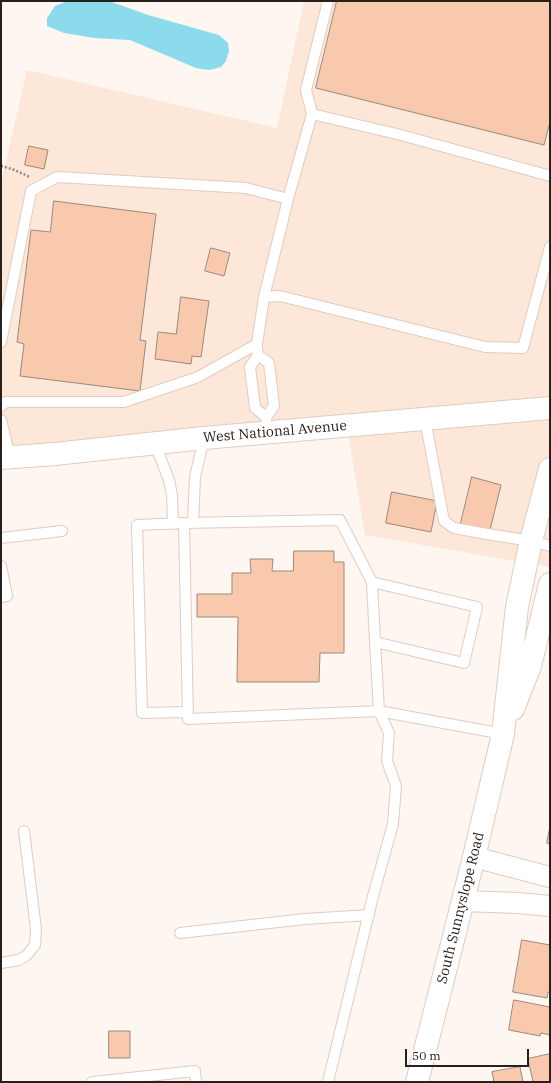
<!DOCTYPE html>
<html>
<head>
<meta charset="utf-8">
<style>
  body { margin:0 }
  #map { position:relative; width:551px; height:1083px; overflow:hidden; background:#fef6f1; font-family:"IBM Plex Serif",serif }
  canvas { display:block }
  .frame { position:absolute; inset:0; border:2px solid #27201b; pointer-events:none }
  .scale { position:absolute; left:405px; top:1049px; width:124px; height:18px; box-sizing:border-box; border:2px solid #27201b; border-top:0; padding-left:5px; font-size:12px; line-height:14px; white-space:nowrap; color:#27201b; -webkit-text-stroke:3px #fff; paint-order:stroke }
</style>
</head>
<body>
<div id="map">
<canvas width="551" height="1083"></canvas>
<div class="frame"></div>
<div class="scale">50 m</div>
</div>
<script>
const ctx = document.querySelector('canvas').getContext('2d');
ctx.lineJoin = 'round';
function fill(path, color) {
  ctx.fillStyle = color;
  ctx.fill(path, 'evenodd');
}
function trace(path, color, width, dash) {
  ctx.strokeStyle = color;
  ctx.lineWidth = width;
  ctx.lineCap = dash ? 'butt' : 'round';
  ctx.setLineDash(dash || []);
  ctx.stroke(path);
}
function drawText(font, color, halo, rows, align = 'center') {
  ctx.font = font + ' "IBM Plex Serif",serif';
  ctx.lineWidth = 3.5;
  ctx.setLineDash([]);
  ctx.textBaseline = 'middle';
  ctx.strokeStyle = halo;
  ctx.fillStyle = color;
  for (const [text, x, y, turn = 0] of rows) {
    ctx.save();
    ctx.translate(x, y);
    ctx.rotate((+turn || 0) * Math.PI / 180);
    ctx.textAlign = isNaN(turn) ? turn : align;
    if (halo) ctx.strokeText(text, 0, 0);
    ctx.fillText(text, 0, 0);
    ctx.restore();
  }
}
fill(new Path2D(`
  M304 1H550V567L365 535 347 426 1 458V183L27 70 277 128Z`), '#fde7d9');
fill(new Path2D(`
  M68 1H109L148 15 219 35 228 43 229 51 226 61 221 67 209 70 196 68 130 40 94 38 64 33 47 26V18L55 6Z`), '#8bdbec');
const building = new Path2D(`
  M337 1H550V122L544 145 316 88Z
  M29 146 48 150 44 169 25 165Z
  M54 201 156 214 140 340 146 341 140 391 20 376 24 344 17 342 31 230 50 232Z
  M211 248 230 253 224 276 205 271Z
  M181 297 209 301 201 357 192 356 191 364 155 359 158 332 176 334Z
  M472 477 501 485 489 534 460 527Z
  M392 492 437 501 431 532 386 523Z
  M294 551H334V562H344V653H320L319 682H237L238 617H197V594H232V573H251L250 559H273L272 571H293Z
  M550 827V844L547 843Z
  M522 940 550 945V993L548 992 547 998 513 992Z
  M514 1000 550 1007V1035L541 1033 540 1036 509 1030Z
  M109 1031H130V1058H109Z
  M550 1054V1082H533L528 1059Z
  M520 1067 523 1082H494L492 1072Z`);
fill(building, '#f8c9ac');
trace(building, '#9c897e', 1);
const service = new Path2D(`
  M328 1 306 90 312 114 401 135 550 176
  M264 297 288 199
  M1 342 31 191 57 177 246 188 288 199 312 114
  M257 348 258 355 250 367 255 408 266 417
  M258 355 269 363 274 406 266 417 267 433
  M1 406 6 402H124L198 377 257 344 264 297 280 296 485 347 523 348 550 247
  M425 419 444 521 454 528 487 534 531 541 550 546
  M1 420 10 457
  M155 444 169 480 172 495 173 524
  M184 523 188 719 379 711 503 734
  M193 523 195 477 204 438
  M1 538 62 531
  M1 566 7 596 1 597
  M188 712 142 713 137 525 184 523 340 520 372 582 477 607 464 663 375 642 372 582
  M180 933 305 919 369 915
  M1 963 19 960 27 955 35 945 36 929 24 831
  M92 1082 195 1071 196 1082
  M328 1082 373 896 393 824 396 786 387 761 389 733 379 711 375 642`);
const minor = new Path2D(`
  M474 857 550 877
  M463 901 518 903 550 906`);
const tertiary = new Path2D(`
  M513 709 530 666 550 584
  M417 1082 474 857 503 734 517 607 531 541 550 469`);
const secondary = new Path2D(`
  M1 458 55 454 204 438 550 408`);
trace(service, '#e0ccc0', 12);
trace(minor, '#e0ccc0', 22);
trace(tertiary, '#e0ccc0', 24);
trace(secondary, '#e0ccc0', 24);
trace(new Path2D(`
  M1 166 12 169 30 177`), '#918984', 2.5, [2, 2]);
trace(service, '#fff', 10);
trace(minor, '#fff', 20);
trace(tertiary, '#fff', 22);
trace(secondary, '#fff', 22);
drawText('14px', '#27201b', '#fff', [
  ["West National Avenue",275,432,-5],
  ["South Sunnyslope Road",461,908,-76]
]);
</script>
</body>
</html>
